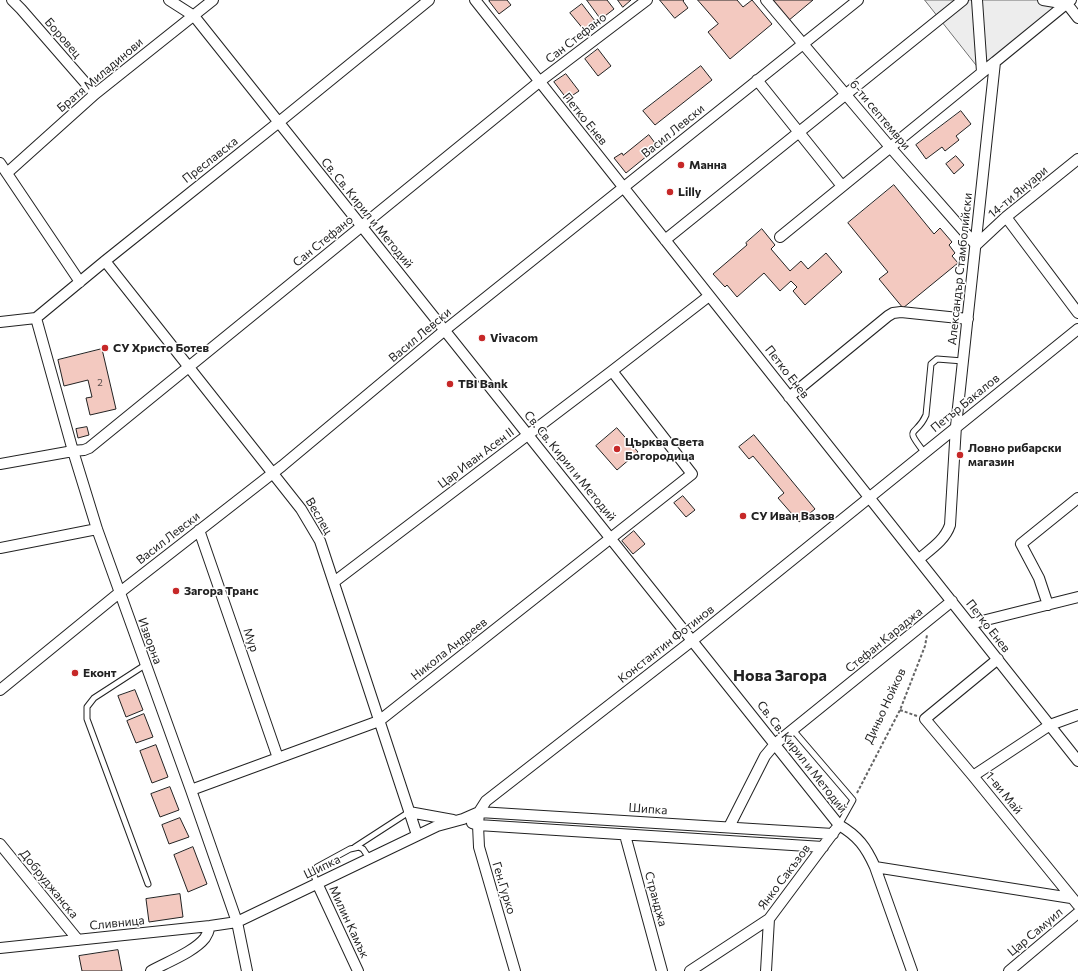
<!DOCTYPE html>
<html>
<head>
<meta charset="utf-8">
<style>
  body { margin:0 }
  canvas { display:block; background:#fff }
</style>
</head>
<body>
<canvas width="1078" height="971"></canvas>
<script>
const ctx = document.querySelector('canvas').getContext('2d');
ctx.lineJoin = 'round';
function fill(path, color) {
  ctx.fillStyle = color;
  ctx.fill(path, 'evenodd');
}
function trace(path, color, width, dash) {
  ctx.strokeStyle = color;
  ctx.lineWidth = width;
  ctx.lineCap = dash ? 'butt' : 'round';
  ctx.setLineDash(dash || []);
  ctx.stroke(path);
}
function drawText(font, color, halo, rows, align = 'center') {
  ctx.font = font + ' Commissioner,sans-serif';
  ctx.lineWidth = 3;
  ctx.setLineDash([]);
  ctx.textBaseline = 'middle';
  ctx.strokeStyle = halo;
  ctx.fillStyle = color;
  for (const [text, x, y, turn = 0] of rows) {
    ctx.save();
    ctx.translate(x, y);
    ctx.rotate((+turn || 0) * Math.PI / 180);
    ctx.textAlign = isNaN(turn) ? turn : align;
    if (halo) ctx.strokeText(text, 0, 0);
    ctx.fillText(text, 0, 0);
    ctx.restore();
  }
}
const parking = new Path2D(`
  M925 0H1064L982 72Z`);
fill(parking, '#ededed');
trace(parking, '#6f6f6f', 1);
const building = new Path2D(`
  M491 0H507L511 5 499 14 489 1Z
  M587 0H607L614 9 601 19Z
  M618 0H631L623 7Z
  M660 0H684L683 1 688 8 675 18Z
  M698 0H737L743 7 752 0 772 24 730 59 708 32 718 24Z
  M770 0H813L788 21Z
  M582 4 595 21 584 30 570 13Z
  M598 49 611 66 598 76 585 59Z
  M701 66 712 80 655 125 643 111Z
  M566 74 579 91 567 99 554 82Z
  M961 111 971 124 956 136 959 140 945 151 942 147 926 159 916 145Z
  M649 135 658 147 626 173 614 158 622 153 623 155Z
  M956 156 964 165 954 174 946 164Z
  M894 185 934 234 940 228 952 242 949 245 955 253 952 256 958 263 903 308 879 279 888 272 848 223Z
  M762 229 775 245 771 249 790 271 801 261 808 269 826 253 842 272 805 305 793 291 797 287 791 281 780 291 764 273 737 297 727 285 725 287 713 274 747 245 746 243Z
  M102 349 116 409 90 415 86 398 92 397 88 380 64 386 58 360Z
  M87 427 89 435 78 438 76 429Z
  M617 428 638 452 617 470 596 446Z
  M754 435 815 509 799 522 778 498 784 493 753 456 749 459 739 447Z
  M683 496 695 510 686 517 674 503Z
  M634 531 645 544 633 554 622 541Z
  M135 690 143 710 126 717 118 696Z
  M144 714 153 737 136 743 127 721Z
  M156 745 168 777 152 783 140 751Z
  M170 787 179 810 160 817 151 794Z
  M180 818 189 837 169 844 162 825Z
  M193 847 207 884 188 892 174 855Z
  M180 894 183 917 149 922 146 899Z
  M118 950 122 971H82L79 956Z`);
fill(building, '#f3c9c0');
trace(building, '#222', 1);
const lane = new Path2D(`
  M924 452C903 425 916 438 926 415L931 364 937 359 963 361
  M145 665 94 698 87 707V719L148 884
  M793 730 853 800 839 825
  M355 847 409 812
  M317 883 313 873 317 867 350 849 359 847 363 849 369 858`);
const street = new Path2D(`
  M12 0 21 9 95 94
  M169 0 194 16 839 825C858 836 866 847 875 867L912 971
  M475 0 1078 761
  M766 0 890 147 976 245 1006 217 1078 159
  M977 0 982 72
  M1043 0 1067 4
  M1064 0 1078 18
  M757 80 842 186
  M0 163 80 282
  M7 173 95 94 213 0
  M1006 217 1078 313
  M780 237 995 62
  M665 240 963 0
  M105 261 301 509 320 541 417 835
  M36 318 73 451 97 529 191 790 237 922 247 971
  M0 322 36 318 105 261 279 122 429 0
  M789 397 888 316 893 313 901 312 968 319
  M0 464 73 451 84 450 89 448 539 82 647 0
  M199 530 278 758
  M0 548 97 529
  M919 559C931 549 945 540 950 525L956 426 995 62 1071 0
  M334 582 612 371 709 296
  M1048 605 1039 578 1021 544 1078 498
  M970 624 1078 597
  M998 659 925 719 973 776 1078 905
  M0 690 119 593 282 466 445 330 858 0
  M973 776 1050 725 1078 715
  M191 790 379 721 692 474 612 371
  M409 812 453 820
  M472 823 478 825 823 847
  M729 827 765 756 775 744 952 601
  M625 835 662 971
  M0 844 78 940
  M875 867 1071 898
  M317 883 358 971
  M0 948 210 926 237 922 437 826 463 819 479 812 833 834
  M151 971C167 962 194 952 205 938 207 935 209 930 210 926
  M515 971 479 847 478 825 479 812 486 801 693 640 1078 329
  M690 971 769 919 836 829
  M766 971 769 919
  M1009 971 1078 913`);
trace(lane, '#222', 7);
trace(street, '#222', 12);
trace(new Path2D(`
  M900 710 917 716
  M857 793 900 710 925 646 927 635`), '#646464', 2, [3, 2]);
trace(lane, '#fff', 5);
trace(street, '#fff', 10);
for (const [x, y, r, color] of [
  [681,165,4,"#c62828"],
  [670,192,4,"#c62828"],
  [482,338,4,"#c62828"],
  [105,348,4,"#c62828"],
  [450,384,4,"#c62828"],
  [617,449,4,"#c62828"],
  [960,455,4,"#c62828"],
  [743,516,4,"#c62828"],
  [176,591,4,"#c62828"],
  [75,673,4,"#c62828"]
]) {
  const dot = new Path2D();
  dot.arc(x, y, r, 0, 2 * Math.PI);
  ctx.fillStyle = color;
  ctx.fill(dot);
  trace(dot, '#fff', 1.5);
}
drawText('10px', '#564c4a', null, [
  ["2",100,383]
]);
drawText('12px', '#222', '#fff', [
  ["Боровец",63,38,49],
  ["Сан Стефано",576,38,-38],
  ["Братя Миладинови",100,75,-40],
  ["6-ти септември",880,115,50],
  ["Петко Енев",585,119,51],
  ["Васил Левски",673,131,-39],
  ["Преславска",210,160,-38],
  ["14-ти Януари",1018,192,-40],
  ["Св. Св. Кирил и Методий",367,213,51],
  ["Сан Стефано",323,241,-39],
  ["Александър Стамболийски",960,269,-84],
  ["Васил Левски",420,335,-40],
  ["Петко Енев",787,372,52],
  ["Петър Бакалов",965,403,-39],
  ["Цар Иван Асен II",476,458,-37],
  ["Св. Св. Кирил и Методий",570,466,51],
  ["Веслец",319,516,59],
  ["Васил Левски",168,538,-38],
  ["Петко Енев",988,626,52],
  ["Мур",251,640,71],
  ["Стефан Караджа",884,640,-39],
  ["Изворна",150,641,70],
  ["Константин Фотинов",666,644,-38],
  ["Никола Андреев",449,649,-38],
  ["Диньо Нойков",885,706,-65],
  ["Св. Св. Кирил и Методий",802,757,52],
  ["1-ви Май",1004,793,51],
  ["Шипка",648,809,4],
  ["Шипка",322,867,-26],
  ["Янко Сакъзов",784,877,-53],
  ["Добруджанска",49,884,51],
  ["Ген.Гурко",504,888,73],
  ["Странджа",656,899,75],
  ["Милин Камък",349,922,65],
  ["Сливница",117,923,-6],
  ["Цар Самуил",1035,932,-40]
]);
drawText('bold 12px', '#222', '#fff', [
  ["Манна",689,165],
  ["Lilly",678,192],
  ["Vivacom",490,338],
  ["СУ Христо Ботев",113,348],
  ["TBI Bank",458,384],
  ["Църква Света",625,442],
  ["Богородица",625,456],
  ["Ловно рибарски",968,448],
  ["магазин",968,462],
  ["СУ Иван Вазов",751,516],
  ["Загора Транс",184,591],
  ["Еконт",83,673]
], 'left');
drawText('bold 16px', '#222', '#fff', [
  ["Нова Загора",780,676]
]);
</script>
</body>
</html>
